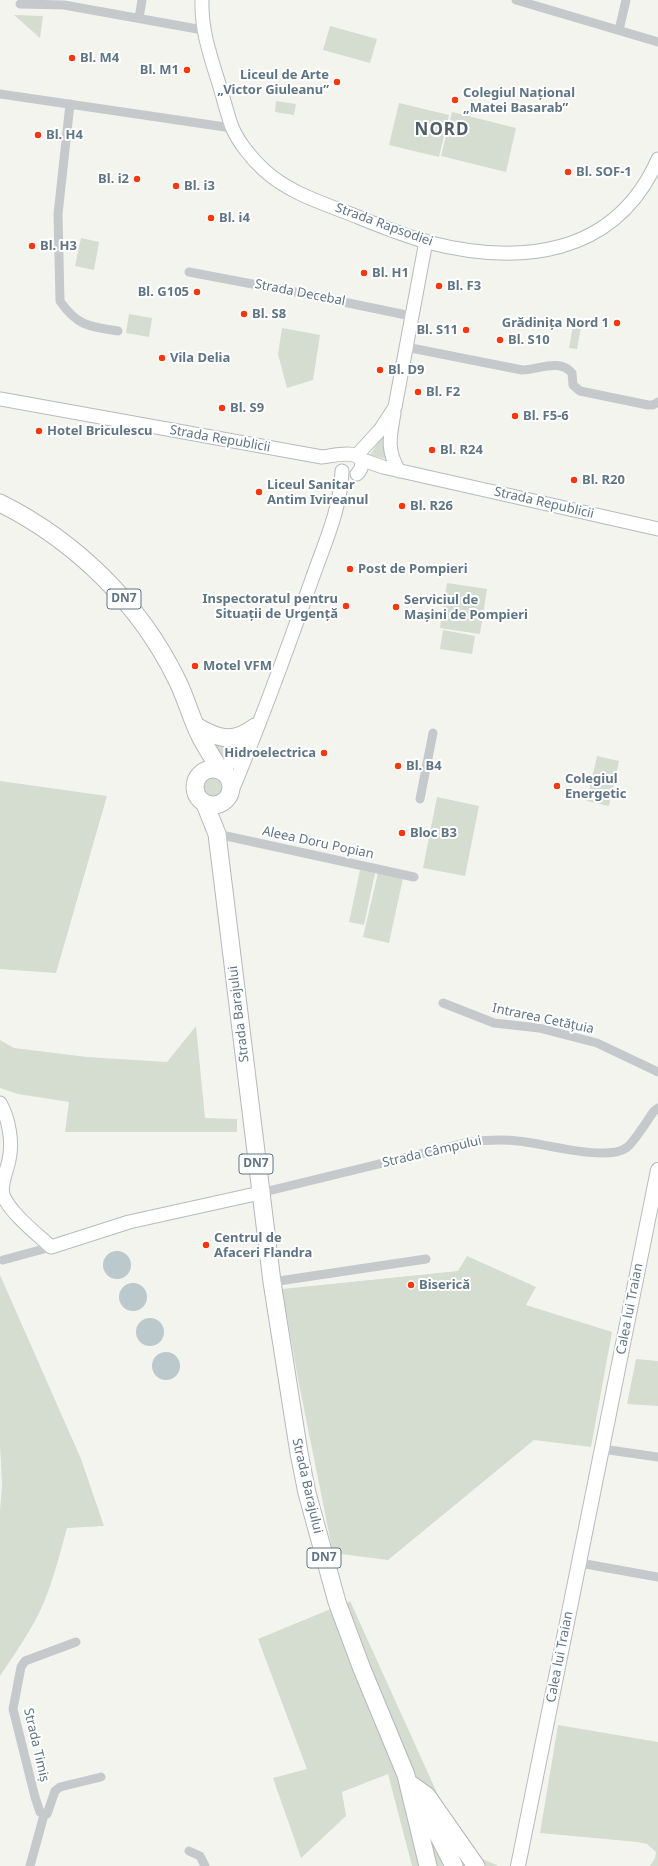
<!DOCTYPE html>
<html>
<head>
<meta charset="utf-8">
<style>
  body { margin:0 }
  canvas { display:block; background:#f4f4ef }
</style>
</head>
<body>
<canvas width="658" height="1866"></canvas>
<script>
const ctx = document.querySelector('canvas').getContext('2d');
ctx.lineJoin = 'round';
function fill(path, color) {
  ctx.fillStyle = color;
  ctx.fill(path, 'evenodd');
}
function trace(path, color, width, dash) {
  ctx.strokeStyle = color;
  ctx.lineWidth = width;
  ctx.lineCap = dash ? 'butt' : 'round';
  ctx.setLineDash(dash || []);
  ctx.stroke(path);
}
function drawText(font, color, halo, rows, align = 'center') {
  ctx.font = font + ' "Noto Sans",sans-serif';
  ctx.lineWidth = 4;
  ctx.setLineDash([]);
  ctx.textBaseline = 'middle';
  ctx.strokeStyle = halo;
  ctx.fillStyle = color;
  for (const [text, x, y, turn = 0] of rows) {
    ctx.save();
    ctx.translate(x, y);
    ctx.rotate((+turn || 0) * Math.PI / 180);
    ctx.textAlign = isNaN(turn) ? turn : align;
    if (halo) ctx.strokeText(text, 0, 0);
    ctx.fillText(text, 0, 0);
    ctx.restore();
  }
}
fill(new Path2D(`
  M14 15 43 16 40 38Z
  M330 26 377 39 370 63 323 50Z
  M276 101 296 104 294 115 275 112Z
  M399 103 449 115 439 157 389 145Z
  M452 112 516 128 506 172 441 156Z
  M81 238 99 242 94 270 75 266Z
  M129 314 152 318 149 337 126 333Z
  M574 320 582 322 577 349 569 348Z
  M282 328 320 335 313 380 287 388 278 354Z
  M381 438 385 439 387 459 370 455Z
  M447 583 487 589 480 634 440 628Z
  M443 630 475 636 472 654 440 649Z
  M211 739 241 740 224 763Z
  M597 756 619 761 609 806 587 801Z
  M201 788a12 12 0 1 1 24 0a12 12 0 1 1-24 0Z
  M0 781 107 796 56 973 0 969Z
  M437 797 479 806 465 876 423 868Z
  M360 870 375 873 364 925 349 922Z
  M378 873 403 878 389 943 363 937Z
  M196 1026 205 1118 237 1119V1132H65L69 1102 18 1094 0 1088V1040L14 1048 87 1057 167 1062Z
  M467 1256 536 1287 526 1305 612 1332 591 1447 534 1440 388 1560 333 1553 298 1379 282 1289 458 1271Z
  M0 1275 81 1459 104 1526 67 1528C60 1553 54 1578 44 1602 33 1628 16 1652 0 1676V1510L2 1486 0 1444Z
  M636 1359 658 1361V1406L627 1404Z
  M350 1601 438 1795 475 1856 499 1866H412L388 1774 342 1792 346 1816 301 1858 273 1778 307 1769 258 1639Z
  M558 1725 658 1742V1866H650L655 1858 656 1852 647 1844 638 1842 540 1833Z`), '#d5dcd0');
fill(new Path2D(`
  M103 1265a14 14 0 1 1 28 0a14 14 0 1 1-28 0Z
  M119 1297a14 14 0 1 1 28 0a14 14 0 1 1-28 0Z
  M136 1332a14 14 0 1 1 28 0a14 14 0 1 1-28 0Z
  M152 1366a14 14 0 1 1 28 0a14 14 0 1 1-28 0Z`), '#bbc9cd');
const secondary = new Path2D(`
  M202 0C201 31 211 58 220 87 224 100 227 114 232 127 238 142 252 159 264 170 290 194 326 204 358 217 380 226 403 235 427 242 519 266 615 257 658 159
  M0 399 322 457C333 456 359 448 362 463 362 467 360 471 357 474
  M394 413C390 437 386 449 399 471
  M357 455 380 430 395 407 426 241
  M360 459 383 467 658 529
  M223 772 247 739
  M231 793C260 724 286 653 311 582 323 547 341 509 342 471
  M0 1103C9 1119 13 1142 9 1160 7 1171 0 1184 3 1195 10 1213 37 1234 51 1247L129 1222 260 1193`);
const primary = new Path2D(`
  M518 1866 658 1170`);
const highway = new Path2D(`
  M0 503C76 541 140 604 177 680 186 698 191 718 200 736 206 748 214 759 220 770
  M196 726C218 739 233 744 255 727
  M195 787a18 18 0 1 1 36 0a18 18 0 1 1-36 0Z
  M205 804 217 834 272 1282 299 1453 307 1493 337 1602 362 1669 406 1775 428 1866
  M412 1785 427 1796 476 1866
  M421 1802 454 1866`);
trace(secondary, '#b5bbbf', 15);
trace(primary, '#b6babe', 16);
trace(highway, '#b5b9bc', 19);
trace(new Path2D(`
  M516 0 658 42
  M20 4 64 5 203 30
  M139 18 142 0
  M619 30 626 0
  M0 94 232 128
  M70 104 58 214 60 301C77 326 90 327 118 331
  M189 272 305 294 411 316
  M406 347 522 370C537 370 560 358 572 373L573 385 580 391 648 405H653L658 402
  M420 799 433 733
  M217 834 414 877
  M443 1003 494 1023 539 1028 597 1043 658 1072
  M260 1193 469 1142C486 1140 502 1139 518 1141 543 1143 606 1162 626 1148 633 1144 648 1119 654 1111L658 1108
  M3 1260 51 1247
  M272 1282 426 1259
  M602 1449 658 1457
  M580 1563 658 1577
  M44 1815 47 1814 55 1791 60 1787 101 1777
  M189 1851 200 1856 205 1866
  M30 1866 44 1815 40 1812 35 1797 13 1709 21 1667 25 1661 76 1642`), '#c6c9cc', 9);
trace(secondary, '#fff', 13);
trace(primary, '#fff', 14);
trace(highway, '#fff', 17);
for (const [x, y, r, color] of [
  [72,58,4,"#f5390e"],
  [187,70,4,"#f5390e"],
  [337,82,4,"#f5390e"],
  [455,100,4,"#f5390e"],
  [38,135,4,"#f5390e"],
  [568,172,4,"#f5390e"],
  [137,179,4,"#f5390e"],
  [176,186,4,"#f5390e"],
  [211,218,4,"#f5390e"],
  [32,246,4,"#f5390e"],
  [364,273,4,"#f5390e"],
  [439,286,4,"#f5390e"],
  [197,292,4,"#f5390e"],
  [244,314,4,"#f5390e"],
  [617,323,4,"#f5390e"],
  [466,330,4,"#f5390e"],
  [500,340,4,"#f5390e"],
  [162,358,4,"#f5390e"],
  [380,370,4,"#f5390e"],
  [418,392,4,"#f5390e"],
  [222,408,4,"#f5390e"],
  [515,416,4,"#f5390e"],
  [39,431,4,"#f5390e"],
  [432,450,4,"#f5390e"],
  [574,480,4,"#f5390e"],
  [259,492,4,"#f5390e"],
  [402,506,4,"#f5390e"],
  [350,569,4,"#f5390e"],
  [346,606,4,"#f5390e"],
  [396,607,4,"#f5390e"],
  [195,666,4,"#f5390e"],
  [324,753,4,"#f5390e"],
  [398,766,4,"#f5390e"],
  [557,786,4,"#f5390e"],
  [402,833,4,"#f5390e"],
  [206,1245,4,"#f5390e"],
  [411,1285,4,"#f5390e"]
]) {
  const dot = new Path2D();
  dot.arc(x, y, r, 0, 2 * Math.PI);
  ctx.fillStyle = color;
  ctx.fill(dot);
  trace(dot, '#fff', 1.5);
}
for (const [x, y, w] of [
  [124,599,34],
  [256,1164,34],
  [324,1558,34]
]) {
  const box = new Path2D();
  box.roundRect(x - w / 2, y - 10, w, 20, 3);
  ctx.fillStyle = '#fff';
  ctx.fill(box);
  trace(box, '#607584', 1);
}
drawText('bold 12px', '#607584', null, [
  ["DN7",124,599],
  ["DN7",256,1164],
  ["DN7",324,1558]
]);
drawText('bold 13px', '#607584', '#fff', [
  ["Bl. M4",80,58],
  ["Bl. M1",179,70,"right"],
  ["Liceul de Arte",329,75,"right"],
  ["„Victor Giuleanu”",329,90,"right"],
  ["Colegiul Național",463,93],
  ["„Matei Basarab”",463,108],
  ["Bl. H4",46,135],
  ["Bl. SOF-1",576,172],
  ["Bl. i2",129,179,"right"],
  ["Bl. i3",184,186],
  ["Bl. i4",219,218],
  ["Bl. H3",40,246],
  ["Bl. H1",372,273],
  ["Bl. F3",447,286],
  ["Bl. G105",189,292,"right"],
  ["Bl. S8",252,314],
  ["Grădinița Nord 1",609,323,"right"],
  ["Bl. S11",458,330,"right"],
  ["Bl. S10",508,340],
  ["Vila Delia",170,358],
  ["Bl. D9",388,370],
  ["Bl. F2",426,392],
  ["Bl. S9",230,408],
  ["Bl. F5-6",523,416],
  ["Hotel Briculescu",47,431],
  ["Bl. R24",440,450],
  ["Bl. R20",582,480],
  ["Liceul Sanitar",267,485],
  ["Antim Ivireanul",267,500],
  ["Bl. R26",410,506],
  ["Post de Pompieri",358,569],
  ["Inspectoratul pentru",338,599,"right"],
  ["Situații de Urgență",338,614,"right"],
  ["Serviciul de",404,600],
  ["Mașini de Pompieri",404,615],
  ["Motel VFM",203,666],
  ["Hidroelectrica",316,753,"right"],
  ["Bl. B4",406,766],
  ["Colegiul",565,779],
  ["Energetic",565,794],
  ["Bloc B3",410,833],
  ["Centrul de",214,1238],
  ["Afaceri Flandra",214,1253],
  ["Biserică",419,1285]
], 'left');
drawText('13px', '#607584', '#fff', [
  ["Strada Rapsodiei",384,225,20],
  ["Strada Decebal",300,293,11],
  ["Strada Republicii",220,439,10],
  ["Strada Republicii",544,503,13],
  ["Aleea Doru Popian",318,843,12],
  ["Strada Barajului",239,1014,-97],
  ["Intrarea Cetățuia",543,1019,12],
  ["Strada Câmpului",432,1152,-13],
  ["Calea lui Traian",630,1309,-79],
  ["Strada Barajului",307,1486,77],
  ["Calea lui Traian",560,1657,-79],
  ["Strada Timiș",36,1745,77]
]);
ctx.letterSpacing = '1px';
drawText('bold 17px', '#4f5e68', '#fff', [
  ["NORD",442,130]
]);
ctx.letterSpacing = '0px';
</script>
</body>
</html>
